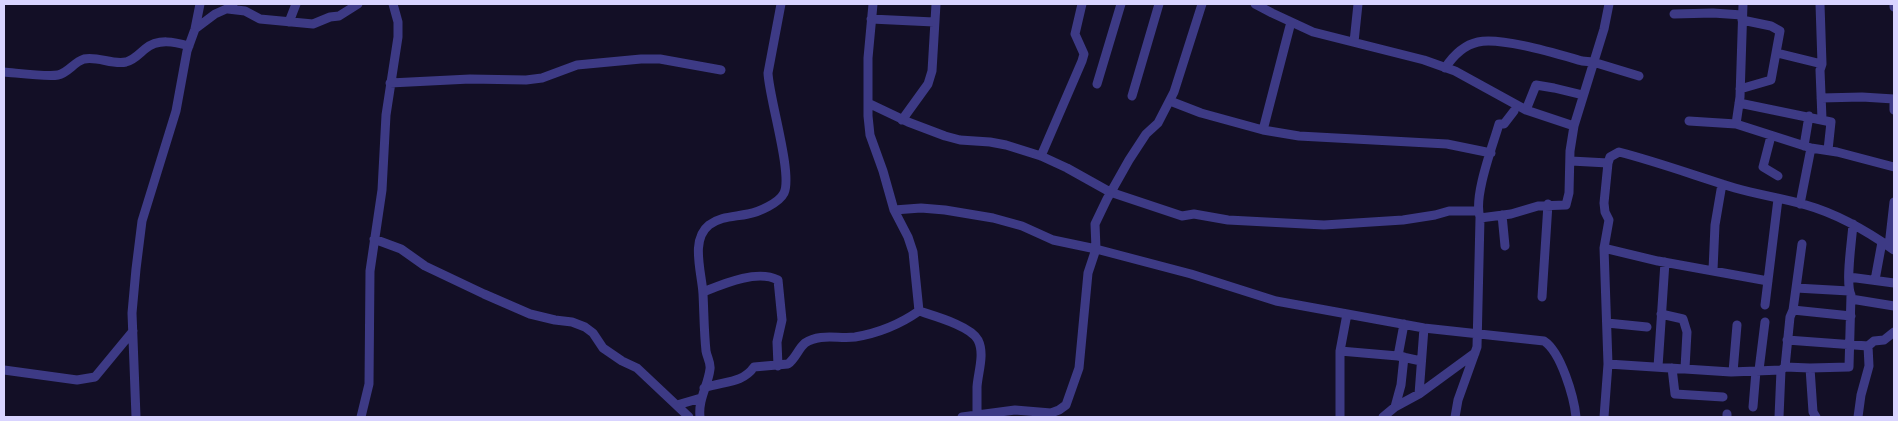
<!DOCTYPE html>
<html>
<head>
<meta charset="utf-8">
<style>
  body { margin:0 }
  #map { position:relative; width:1898px; height:421px; overflow:hidden; background:#130f26; font-family:"Archivo Narrow",sans-serif }
  canvas { display:block }
  .frame { position:absolute; inset:0; border:5px solid #d9d4ff; pointer-events:none }
</style>
</head>
<body>
<div id="map">
<canvas width="1898" height="421"></canvas>
<div class="frame"></div>
</div>
<script>
const ctx = document.querySelector('canvas').getContext('2d');
ctx.lineJoin = 'round';
function trace(path, color, width, dash) {
  ctx.strokeStyle = color;
  ctx.lineWidth = width;
  ctx.lineCap = dash ? 'butt' : 'round';
  ctx.setLineDash(dash || []);
  ctx.stroke(path);
}
trace(new Path2D(`
  M873 4 868 58V116L870 135 883 171 894 210 908 237 913 252 919 311
  M1255 4 1272 13 1313 32 1424 60 1455 71 1526 110 1574 126
  M1820 4 1822 64 1820 70 1822 119
  M1894 4V7
  M228 9 245 11 260 19 313 24 330 17 339 16 358 4
  M1674 14 1713 13 1742 15
  M871 19 934 22
  M289 22 296 4
  M195 29 215 14 233 6
  M1354 42 1358 4
  M1777 53 1822 64
  M1445 68C1453 56 1464 45 1478 42 1502 37 1557 54 1582 61L1593 62 1639 76
  M4 72C17 73 47 77 58 75 68 73 74 62 84 59 98 56 112 65 126 62 134 60 139 54 145 49 158 38 175 42 189 46
  M390 83 470 79 526 80 542 78 577 65 641 59H660L721 70
  M1097 84 1121 4
  M1740 89 1771 80 1780 31 1771 26 1742 20
  M1132 96 1159 4
  M1821 98 1862 97 1894 99
  M1170 101 1201 113 1263 130 1299 136 1447 144 1491 153
  M868 103 908 122 945 136 960 140 990 142 1006 145 1041 156 1067 168 1110 192 1182 216 1194 214 1228 220 1324 225 1403 220 1435 215 1449 211H1478
  M1739 103 1831 122 1828 150
  M1894 104V110
  M1526 110 1536 85 1554 88 1583 95
  M902 120 928 84 932 71 936 4
  M1689 121 1736 124 1811 148 1837 152 1894 167
  M1736 124 1740 97 1743 4
  M1263 130 1291 22
  M1771 136 1763 167 1778 176
  M1804 146 1809 116
  M1041 156 1082 61 1084 54 1075 34 1082 4
  M1571 161 1608 163 1610 157 1619 152C1658 162 1696 176 1735 188 1759 195 1783 198 1806 205 1838 214 1867 231 1894 250
  M1800 204 1811 148
  M894 210 921 208 945 210 993 218 1022 226 1053 240 1096 249 1191 274 1276 301 1424 328 1544 341C1561 352 1574 397 1576 417
  M1502 215 1505 246
  M1480 217C1473 197 1493 145 1499 124H1504L1514 111
  M374 239 401 249 425 266 484 294 530 314 555 320 572 322 585 327 593 333 603 348 622 361 637 368 689 417
  M1889 246 1894 202
  M1604 248 1658 261 1768 281
  M1713 270 1715 225 1722 184
  M1849 277 1894 283
  M1875 280 1882 242
  M1796 288 1849 291
  M703 292C723 284 757 269 778 280L782 320 777 342 778 366
  M1542 297 1548 204
  M1851 299 1894 306
  M1765 305 1778 199
  M1793 310 1851 316
  M919 311C934 316 971 326 978 340 985 354 978 372 977 387 977 396 977 405 977 414
  M1661 314 1683 319 1687 332 1685 368
  M1607 323 1647 327
  M1787 340 1868 346 1874 341 1884 340 1894 332
  M1340 351 1398 356 1421 361
  M1398 356 1404 324
  M1608 364 1731 372 1781 370 1785 367 1810 368 1849 367 1851 295C1845 283 1852 240 1853 224
  M1658 367 1665 262
  M1785 367 1790 317 1793 310 1802 244
  M1672 368 1675 394 1723 397
  M1810 368 1813 412 1816 417
  M4 370 77 380 95 377 133 331
  M1759 370 1765 322
  M1733 372 1737 325
  M704 388C723 381 742 384 754 367L788 364C796 358 798 349 805 343 820 333 838 339 855 337 879 333 899 325 919 311
  M1419 394 1424 328
  M677 405 701 398
  M1395 407 1401 385 1404 357
  M1753 407 1756 371
  M136 417 132 313 136 269 142 221 176 111 187 51 195 29 200 4
  M361 417 369 384 370 271 382 190 386 115 398 37V22L393 4
  M700 417C698 399 708 386 710 369 711 363 707 357 706 351 704 332 704 313 703 294 702 273 690 240 709 225 721 216 734 217 748 214 759 212 779 203 784 193 793 174 769 98 768 73L781 4
  M962 417 1015 410 1051 413 1059 410 1066 405 1079 368 1088 273 1096 249 1095 224 1107 199 1129 160 1146 134 1158 123 1174 92 1202 4
  M1340 417V351L1347 314
  M1383 417 1395 407 1419 394 1475 353
  M1455 417 1458 400 1477 347 1480 218 1511 214 1538 206 1566 205 1569 193 1570 151 1574 126 1604 29 1609 4
  M1604 417 1608 364 1604 248 1609 220 1605 212 1604 203 1608 163
  M1727 417V414
  M1779 417 1781 370
  M1858 417 1861 395 1869 366 1868 346`), '#3d3a85', 9);
</script>
</body>
</html>
